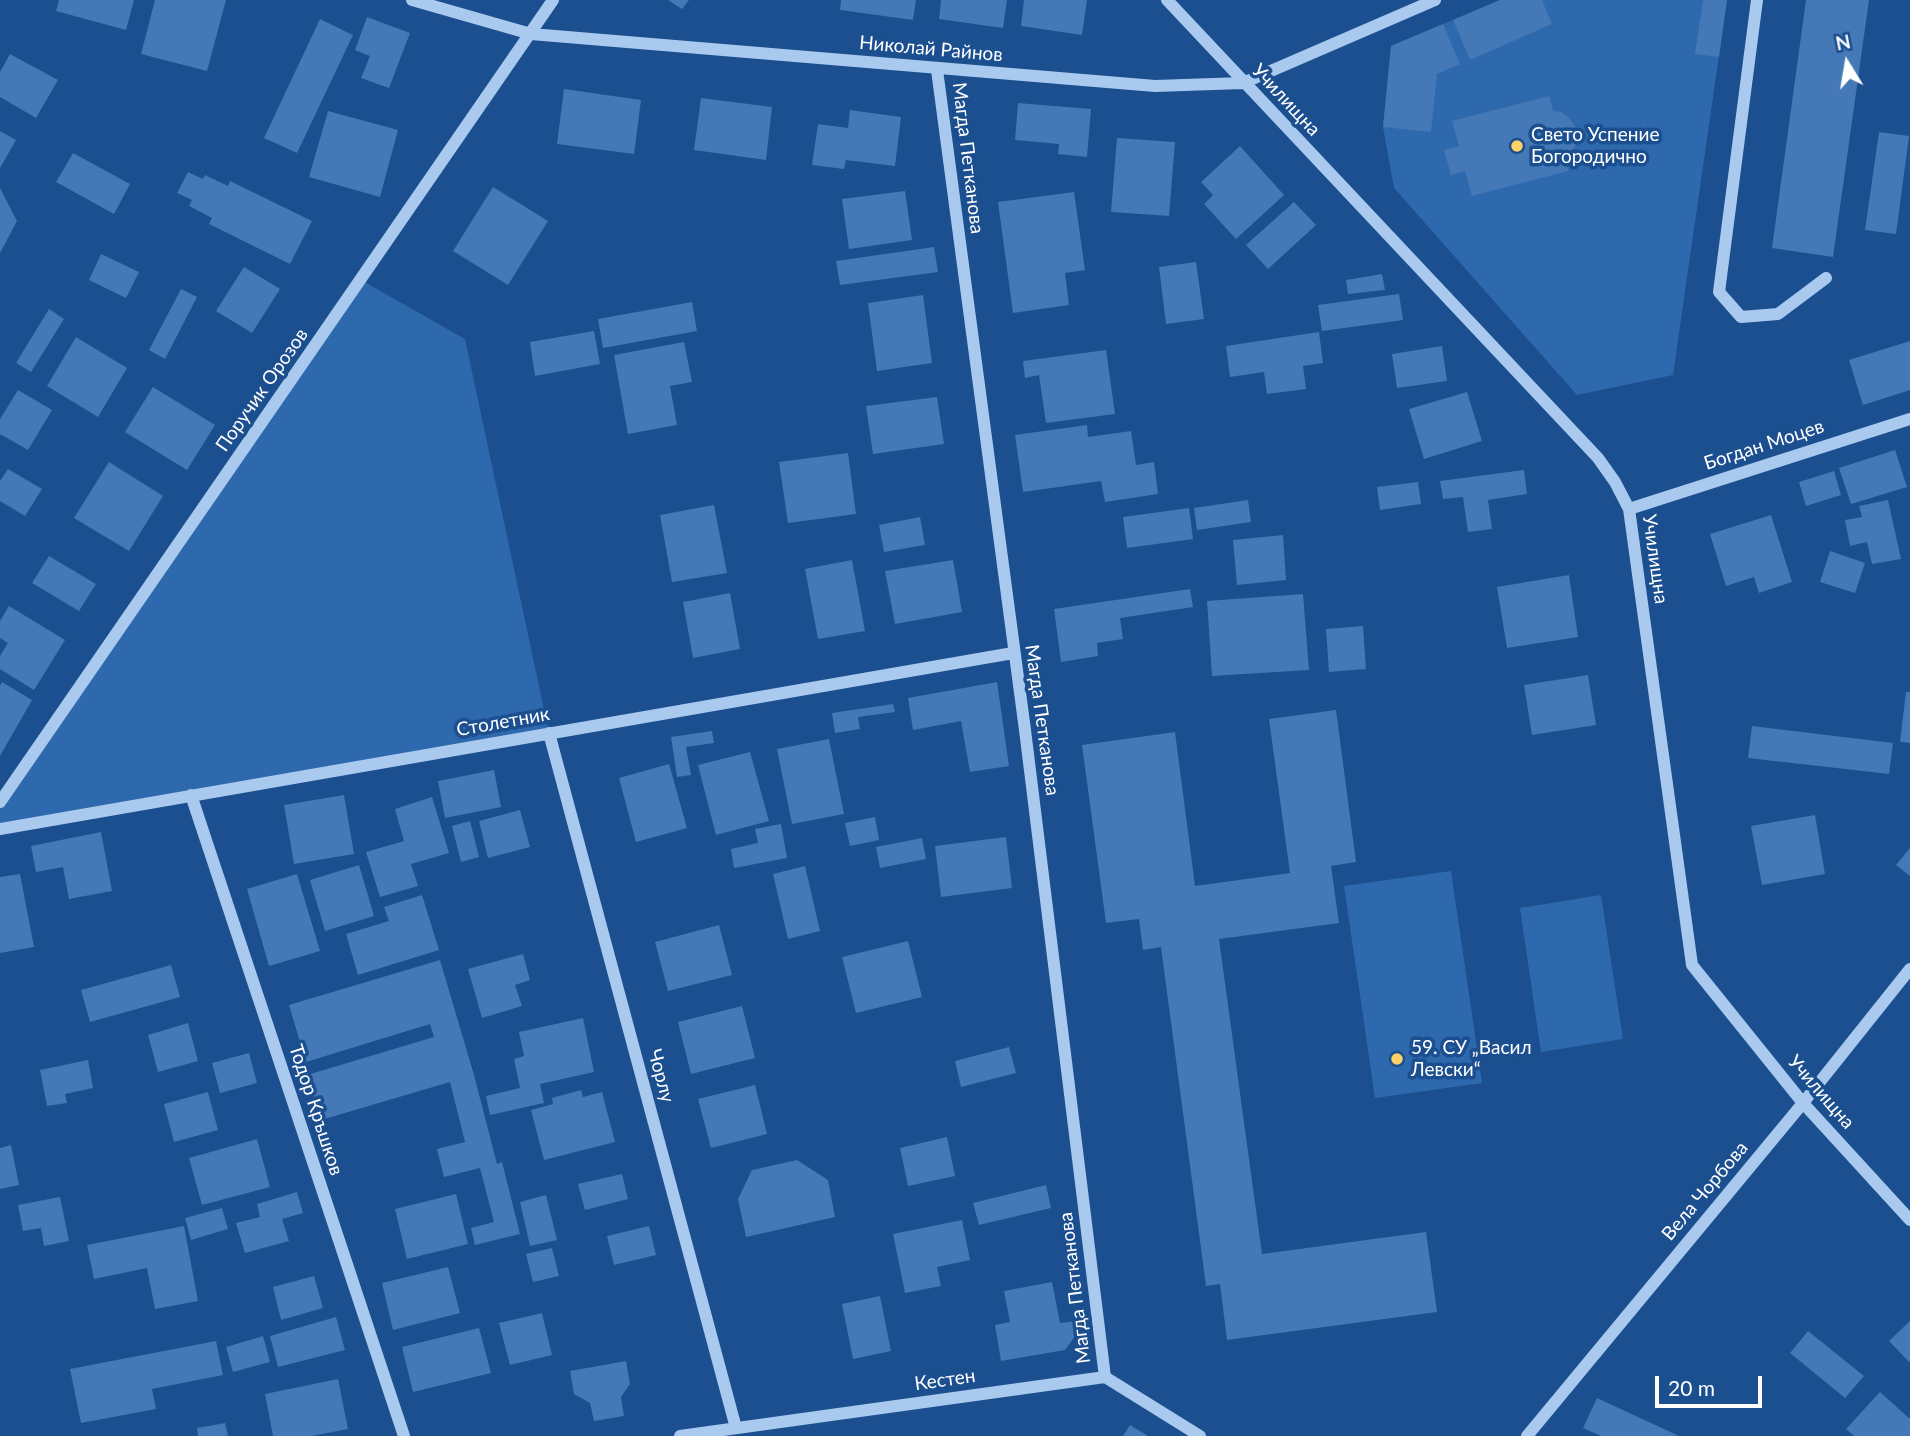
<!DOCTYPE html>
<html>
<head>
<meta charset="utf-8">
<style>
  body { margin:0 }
  #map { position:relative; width:1910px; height:1436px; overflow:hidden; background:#1b4f8f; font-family:Lato,sans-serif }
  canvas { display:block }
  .north { position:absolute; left:1812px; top:28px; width:70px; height:70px; -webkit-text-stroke:5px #1b4f8f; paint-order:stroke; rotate:349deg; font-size:19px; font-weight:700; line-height:28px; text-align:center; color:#fff }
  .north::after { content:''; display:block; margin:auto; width:24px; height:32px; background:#fff; clip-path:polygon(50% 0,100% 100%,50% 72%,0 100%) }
  .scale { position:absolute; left:1655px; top:1376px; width:107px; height:32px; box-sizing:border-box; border:4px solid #fff; border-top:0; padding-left:9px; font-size:21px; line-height:24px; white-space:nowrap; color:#fff; -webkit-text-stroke:5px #1b4f8f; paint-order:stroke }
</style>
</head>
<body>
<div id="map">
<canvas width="1910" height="1436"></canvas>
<div class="north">N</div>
<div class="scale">20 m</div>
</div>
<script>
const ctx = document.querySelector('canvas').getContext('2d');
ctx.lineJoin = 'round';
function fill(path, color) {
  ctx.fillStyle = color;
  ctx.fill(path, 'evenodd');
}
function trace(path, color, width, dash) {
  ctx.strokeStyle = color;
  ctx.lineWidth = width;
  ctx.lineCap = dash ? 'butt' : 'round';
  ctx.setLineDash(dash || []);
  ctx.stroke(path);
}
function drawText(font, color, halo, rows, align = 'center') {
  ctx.font = font + ' Lato,sans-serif';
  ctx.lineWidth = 7;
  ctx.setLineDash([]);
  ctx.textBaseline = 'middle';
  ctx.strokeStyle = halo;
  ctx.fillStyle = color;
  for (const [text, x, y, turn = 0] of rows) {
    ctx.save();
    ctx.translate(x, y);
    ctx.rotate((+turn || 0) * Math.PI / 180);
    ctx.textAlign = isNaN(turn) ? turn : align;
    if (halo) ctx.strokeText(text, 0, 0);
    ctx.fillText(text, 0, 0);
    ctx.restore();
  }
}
fill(new Path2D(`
  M1500 0H1727L1673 375 1577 395 1394 188 1383 127 1391 46Z
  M361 280 465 339 549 733 0 829V802Z
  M1451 871 1482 1083 1375 1098 1344 886Z
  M1601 895 1623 1039 1541 1052 1520 908Z`), '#2e69ad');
fill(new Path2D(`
  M59 0H134L126 30 56 11Z
  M155 0H226L207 71 141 54Z
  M668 0H689L682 9Z
  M841 0H916L913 20 840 10Z
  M941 0H1007L1003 28 939 19Z
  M1024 0H1087L1082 35 1021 26Z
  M1500 0H1542L1552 24 1470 60 1453 20Z
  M1703 0H1727L1719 57 1695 54Z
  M1806 0H1869L1833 257 1772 248Z
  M367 17 410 33 389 88 361 78 370 56 355 50Z
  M320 19 353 35 297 153 264 138Z
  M1443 24 1460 64 1437 74 1431 132 1383 127 1391 46Z
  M10 54 58 80 36 118 0 97V72Z
  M564 89 641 100 634 154 557 144Z
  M1549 96 1553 111 1561 112 1568 117 1573 123 1576 131 1575 147 1565 159 1568 171 1472 196 1465 171 1451 175 1444 150 1459 146 1452 121Z
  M701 98 772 107 766 160 694 150Z
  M1018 103 1091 109 1087 157 1058 154 1059 144 1015 140Z
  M850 110 901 117 895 166 846 160 844 169 812 165 818 124 848 128Z
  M328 111 398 130 380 197 309 177Z
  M0 131 16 140 0 168Z
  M1879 132 1909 136 1896 234 1865 230Z
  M1117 138 1175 142 1169 216 1111 212Z
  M1240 146 1284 195 1236 239 1204 204 1213 195 1201 182Z
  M73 153 130 184 114 214 56 182Z
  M188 172 203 179 205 175 228 186 230 181 312 221 290 264 209 224 212 218 189 206 192 200 177 193Z
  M493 187 548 221 508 285 453 251Z
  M0 188 17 221 0 253Z
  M905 191 912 240 849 249 842 199Z
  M1074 192 1085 270 1065 273 1069 305 1013 313 998 202Z
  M1294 202 1316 225 1268 269 1246 245Z
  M934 247 938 272 840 285 836 261Z
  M101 254 139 272 126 298 89 280Z
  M1196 262 1204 319 1166 324 1159 267Z
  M244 267 280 289 252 333 216 311Z
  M1382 274 1385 290 1348 294 1346 280Z
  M181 289 197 297 165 359 149 350Z
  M1399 294 1403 320 1322 331 1318 305Z
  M923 295 932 363 877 371 868 303Z
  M692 302 697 331 603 348 598 319Z
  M49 309 64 319 31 372 16 363Z
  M594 331 600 364 535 376 530 342Z
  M1319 332 1323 363 1303 366 1306 389 1267 394 1264 372 1230 377 1226 346Z
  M76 337 127 368 98 417 47 386Z
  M1910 341V390L1863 405 1849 360Z
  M684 342 692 382 670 386 677 425 628 434 614 355Z
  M1442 346 1447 381 1397 388 1392 354Z
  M1106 350 1115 414 1046 423 1039 375 1025 378 1023 361Z
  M153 387 215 425 187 470 125 432Z
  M18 390 52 410 28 450 0 434V419Z
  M1467 392 1482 441 1424 459 1409 409Z
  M937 397 944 444 873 454 866 406Z
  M1087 425 1088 437 1131 431 1136 465 1154 462 1158 494 1105 502 1101 481 1023 492 1015 435Z
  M1895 450 1907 487 1851 504 1839 468Z
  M848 453 856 514 788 523 779 462Z
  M109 462 163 496 129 551 74 518Z
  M8 469 42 489 25 516 0 501V481Z
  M1524 470 1527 494 1488 500 1492 529 1468 532 1463 497 1443 499 1440 481Z
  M1834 471 1841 495 1806 506 1799 482Z
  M1418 482 1421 504 1380 510 1377 487Z
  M1248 500 1251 522 1197 530 1194 508Z
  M1888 500 1901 559 1872 564 1867 542 1850 546 1845 520 1862 517 1859 506Z
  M714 505 727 573 672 582 660 515Z
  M1189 508 1193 539 1127 548 1123 517Z
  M1771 515 1792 582 1759 593 1754 577 1726 586 1710 534Z
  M920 517 925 545 884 552 879 525Z
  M1283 535 1286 580 1237 585 1233 540Z
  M1830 551 1865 563 1855 593 1820 582Z
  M49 556 96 584 79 611 32 583Z
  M852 560 865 631 818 639 805 569Z
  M953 560 962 612 895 624 885 571Z
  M1569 575 1578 637 1507 648 1497 587Z
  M1190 589 1193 607 1120 618 1123 639 1097 643 1098 656 1061 662 1054 609Z
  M730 593 740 649 693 658 683 602Z
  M1303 594 1309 670 1212 676 1207 601Z
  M9 606 65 640 34 690 0 669V656L8 643 0 638V621Z
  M1363 626 1366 669 1329 672 1326 629Z
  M1588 675 1596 725 1532 735 1524 685Z
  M2 682 32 700 0 756V686Z
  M997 682 1009 766 970 772 961 721 913 730 908 698Z
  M1906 692H1910V743L1900 742Z
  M893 704 895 712 858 717 860 729 835 733 832 713Z
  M1336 710 1356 862 1331 866 1339 923 1219 939 1262 1254 1426 1232 1437 1312 1227 1340 1220 1284 1206 1286 1161 947 1143 950 1139 919 1106 923 1082 745 1175 732 1195 886 1290 873 1269 719Z
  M1752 726 1893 743 1889 774 1748 758Z
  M712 731 714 743 686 747 691 775 677 777 671 737Z
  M829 739 844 814 792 824 777 749Z
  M750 752 769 821 716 835 698 765Z
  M669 764 687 828 636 842 619 778Z
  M494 770 501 807 445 818 438 781Z
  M344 795 354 854 294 864 284 805Z
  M432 797 449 853 411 864 418 886 380 897 366 852 404 841 395 809Z
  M520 810 530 847 488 858 479 821Z
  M1815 815 1825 874 1762 885 1751 826Z
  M875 817 879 840 850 846 845 823Z
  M470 821 479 857 461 862 452 826Z
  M781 824 787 858 734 868 731 849 758 843 755 829Z
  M101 832 112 891 69 899 63 867 36 872 31 846Z
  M1006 837 1012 888 941 897 935 846Z
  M922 838 926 859 880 868 876 847Z
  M1910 848V876L1896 865Z
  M359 865 374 916 325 931 310 880Z
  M805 866 820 931 788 939 773 874Z
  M20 874 34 947 0 953V877Z
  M297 874 320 951 269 966 247 889Z
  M422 895 439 950 358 975 346 934 389 921 384 907Z
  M719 925 732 975 668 991 655 942Z
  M908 941 922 997 856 1013 842 957Z
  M523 954 530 980 515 985 522 1006 482 1018 468 969Z
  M440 960 474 1075 497 1164 502 1162 520 1234 475 1245 471 1228 494 1222 480 1168 444 1177 437 1149 465 1142 450 1082 321 1120 307 1075 434 1037 430 1024 306 1062 289 1005Z
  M171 965 180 997 90 1022 81 990Z
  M742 1006 755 1058 691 1074 678 1022Z
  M583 1018 594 1072 540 1084 544 1103 490 1115 486 1096 520 1088 514 1059 524 1056 519 1032Z
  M188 1023 198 1061 158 1072 148 1035Z
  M1009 1047 1016 1073 961 1087 955 1061Z
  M249 1053 257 1083 220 1093 212 1063Z
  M88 1060 93 1088 65 1094 67 1103 47 1106 40 1070Z
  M755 1085 767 1134 711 1148 698 1099Z
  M581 1090 583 1097 602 1092 615 1142 544 1160 531 1110 553 1104 552 1098Z
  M208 1092 218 1130 174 1142 164 1104Z
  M947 1137 955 1176 908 1186 900 1148Z
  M257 1139 270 1187 202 1205 189 1158Z
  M11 1145 19 1185 0 1189V1148Z
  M797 1160 828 1180 835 1217 746 1237 738 1199 752 1170Z
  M622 1174 628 1199 585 1210 578 1184Z
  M1046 1185 1051 1208 979 1225 973 1203Z
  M297 1192 303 1213 282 1219 289 1241 245 1253 236 1223 260 1217 257 1204Z
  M456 1194 468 1244 407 1259 395 1209Z
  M546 1195 557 1240 530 1246 520 1202Z
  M60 1197 69 1241 44 1246 41 1228 23 1231 18 1205Z
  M222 1208 228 1229 191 1240 185 1218Z
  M962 1220 970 1260 937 1267 941 1286 905 1293 893 1234Z
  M184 1226 198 1301 155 1309 147 1268 94 1279 87 1245Z
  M649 1226 656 1255 614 1265 607 1236Z
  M552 1248 559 1276 533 1282 526 1254Z
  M448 1267 460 1313 393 1330 382 1283Z
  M314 1276 323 1308 281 1320 273 1287Z
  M1052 1282 1060 1323 1077 1321 1078 1332 1065 1350 1001 1361 995 1325 1010 1322 1004 1291Z
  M880 1296 891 1351 853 1359 842 1304Z
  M542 1313 552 1355 510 1365 499 1323Z
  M336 1317 345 1350 278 1367 270 1336Z
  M1910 1321V1363L1889 1341Z
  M479 1328 491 1373 413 1392 402 1347Z
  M1808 1331 1864 1376 1845 1398 1790 1353Z
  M263 1336 270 1362 233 1372 226 1347Z
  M216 1341 223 1375 152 1389 156 1409 81 1423 70 1369Z
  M626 1361 630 1384 621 1397 624 1416 594 1421 590 1403 574 1394 570 1371Z
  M338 1379 348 1429 312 1436H273L265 1394Z
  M1880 1392 1910 1419V1436H1854L1846 1429Z
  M1597 1398 1679 1436H1601L1583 1428Z
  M225 1423 228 1436H198L197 1428Z
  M1130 1425 1148 1436H1123Z`), '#4478b7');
trace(new Path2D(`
  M412 0 531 34 1155 86 1243 83 1435 0
  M1167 0 1598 458 1615 482 1629 509 1692 965 1803 1103 1910 1220
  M1757 0 1719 292 1741 317 1778 314 1826 278
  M937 70 1025 730 1105 1377
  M1629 509 1910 419
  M549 733 736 1428
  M191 795 404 1436
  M0 802 553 0
  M0 829 1013 653
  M680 1436 1105 1377 1200 1436
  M1527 1436 1803 1103 1910 969`), '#a9c9ee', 12);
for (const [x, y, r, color] of [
  [1517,146,7,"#ffd166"],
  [1397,1059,7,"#ffd166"]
]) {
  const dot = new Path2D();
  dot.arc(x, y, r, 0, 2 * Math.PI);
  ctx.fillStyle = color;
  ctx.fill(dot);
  trace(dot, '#1b4f8f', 2.5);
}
drawText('19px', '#fff', '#1b4f8f', [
  ["Николай Райнов",931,49,5],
  ["Училищна",1286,100,47],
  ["Магда Петканова",968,158,83],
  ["Поручик Орозов",262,390,-55],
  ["Богдан Моцев",1764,445,-18],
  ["Училищна",1655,559,82],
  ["Магда Петканова",1042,720,82],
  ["Столетник",503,722,-10],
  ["Чорлу",661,1076,75],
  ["Училищна",1821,1092,49],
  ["Тодор Кръшков",316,1110,72],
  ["Вела Чорбова",1705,1191,-50],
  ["Магда Петканова",1075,1288,-97],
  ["Кестен",945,1380,-8]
]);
drawText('19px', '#fff', '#1b4f8f', [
  ["Свето Успение",1531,135],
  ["Богородично",1531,157],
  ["59. СУ „Васил",1411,1048],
  ["Левски“",1411,1070]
], 'left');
</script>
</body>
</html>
